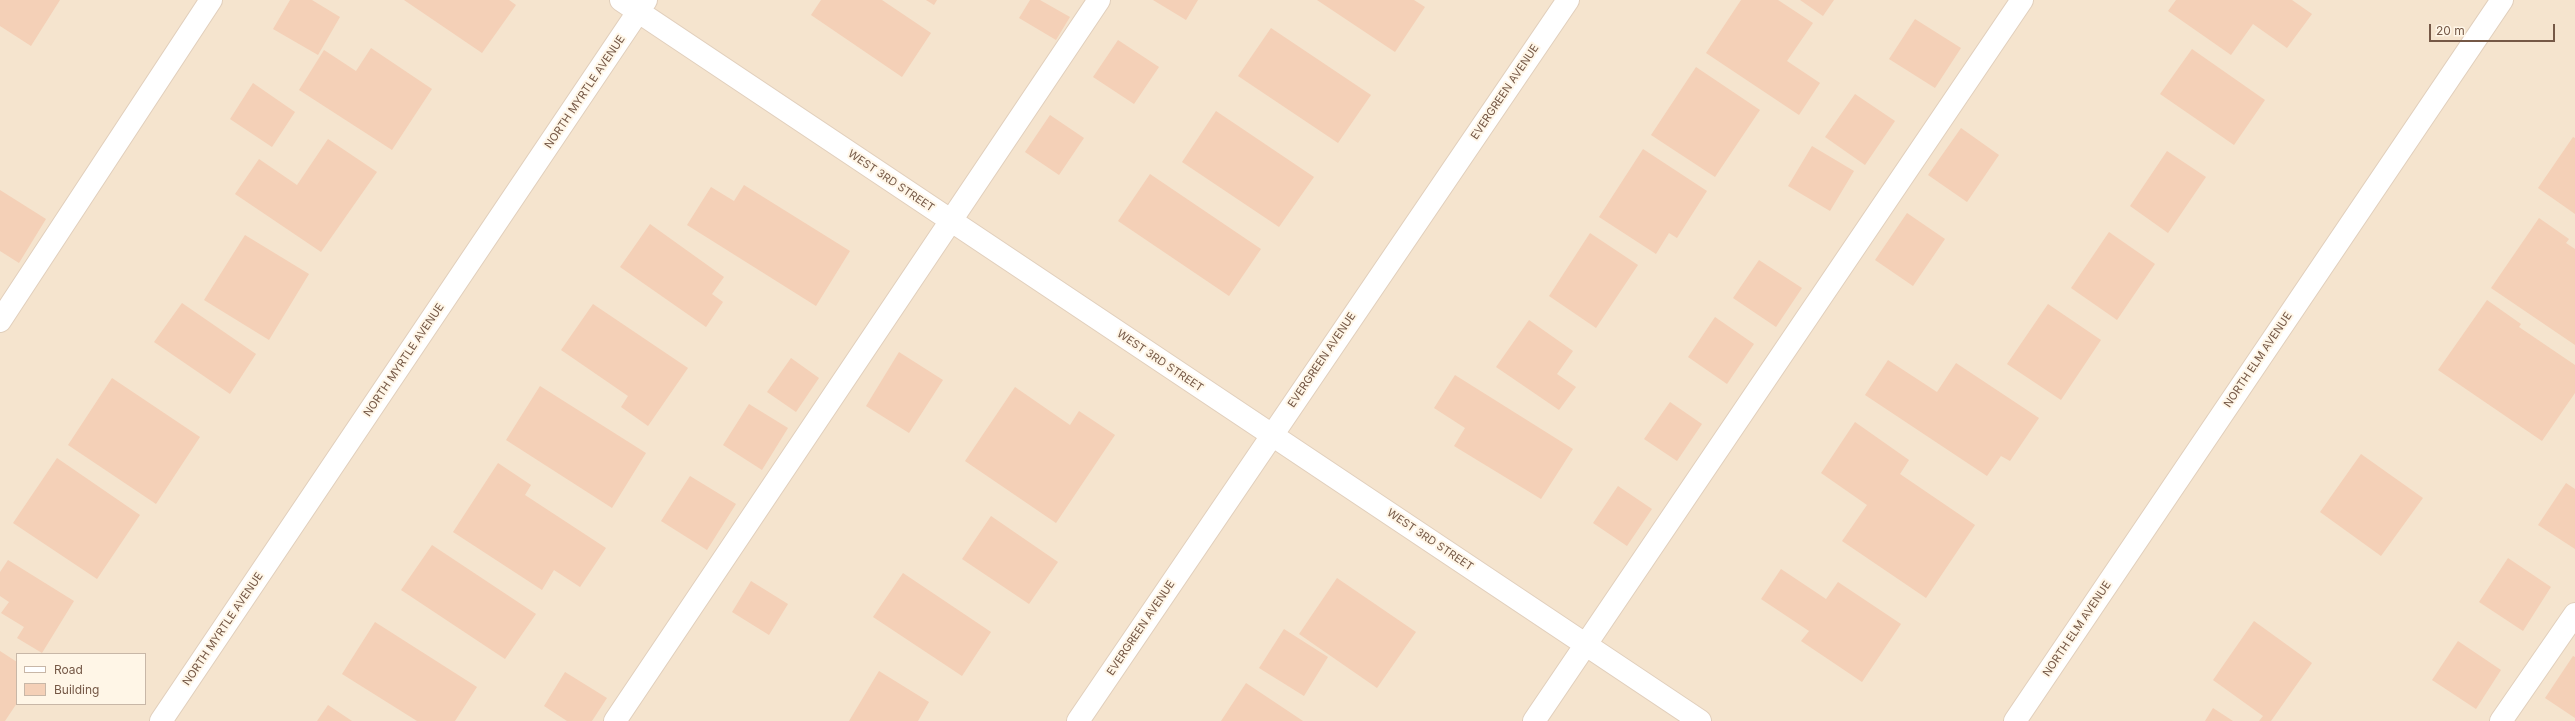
<!DOCTYPE html>
<html>
<head>
<meta charset="utf-8">
<style>
  body { margin:0 }
  #map { position:relative; width:2575px; height:721px; overflow:hidden; background:#fdf3e0; font-family:Inter,sans-serif }
  canvas { display:block }
  .legend { position:absolute; left:16px; top:653px; width:130px; height:52px; box-sizing:border-box; background:#fff6e7; border:1px solid #c8b7a7; margin:0; padding:5px 7px; list-style:none; font-size:12px; color:#755846 }
  .legend li { display:flex; align-items:center; gap:8px; height:20px }
  .legend b { width:20px; border:1px solid #c8b7a7 }
  .scale { position:absolute; left:2429px; top:24px; width:126px; height:18px; box-sizing:border-box; border:2px solid #755846; border-top:0; padding-left:5px; font-size:12px; line-height:14px; white-space:nowrap; color:#755846; -webkit-text-stroke:3px #fff6e7; paint-order:stroke }
</style>
</head>
<body>
<div id="map">
<canvas width="2575" height="721"></canvas>
<ul class="legend">
<li><b style="height:5px;background:#fff"></b>Road</li>
<li><b style="height:11px;background:#f4d0b7"></b>Building</li>
</ul>
<div class="scale">20 m</div>
</div>
<script>
const ctx = document.querySelector('canvas').getContext('2d');
ctx.lineJoin = 'round';
function fill(path, color) {
  ctx.fillStyle = color;
  ctx.fill(path, 'evenodd');
}
function trace(path, color, width, dash) {
  ctx.strokeStyle = color;
  ctx.lineWidth = width;
  ctx.lineCap = dash ? 'butt' : 'round';
  ctx.setLineDash(dash || []);
  ctx.stroke(path);
}
function drawText(font, color, halo, rows, align = 'center') {
  ctx.font = font + ' Inter,sans-serif';
  ctx.lineWidth = 4;
  ctx.setLineDash([]);
  ctx.textBaseline = 'middle';
  ctx.strokeStyle = halo;
  ctx.fillStyle = color;
  for (const [text, x, y, turn = 0] of rows) {
    ctx.save();
    ctx.translate(x, y);
    ctx.rotate((+turn || 0) * Math.PI / 180);
    ctx.textAlign = isNaN(turn) ? turn : align;
    if (halo) ctx.strokeText(text, 0, 0);
    ctx.fillText(text, 0, 0);
    ctx.restore();
  }
}
fill(new Path2D(`
  M0 0H2575V721H0ZM17 654H145V704H17Z`), '#f5e4ce');
fill(new Path2D(`
  M0 0H60L31 46 0 26Z
  M290 0H312L340 17 318 55 273 29Z
  M404 0H509L516 5 482 53Z
  M821 0H882L931 33 902 77 811 15Z
  M926 0H937L934 5Z
  M1030 0H1040L1070 17 1056 40 1019 18Z
  M1153 0H1198L1186 20Z
  M1317 0H1414L1425 7 1395 52Z
  M1741 0H1778L1813 23 1787 61 1820 83 1799 115 1706 53Z
  M1800 0H1834L1823 16Z
  M2176 0H2292L2312 14 2287 48 2253 24 2231 55 2168 11Z
  M1915 19 1961 48 1935 88 1889 59Z
  M1271 28 1371 95 1338 143 1238 76Z
  M1118 40 1159 67 1134 104 1093 77Z
  M371 48 432 89 392 150 299 90 324 50 356 71Z
  M2192 49 2265 100 2234 145 2160 94Z
  M1696 67 1760 110 1715 177 1651 135Z
  M253 83 295 112 272 147 230 119Z
  M1855 94 1895 121 1865 165 1825 137Z
  M1216 111 1314 177 1279 227 1182 162Z
  M1050 115 1084 138 1059 175 1025 152Z
  M1961 128 1999 155 1967 202 1928 175Z
  M2573 137 2575 138V214L2538 188Z
  M328 139 377 172 321 252 235 194 259 159 297 185Z
  M1812 146 1854 171 1830 211 1788 186Z
  M1643 149 1707 191 1677 238 1669 233 1656 254 1599 217Z
  M2167 151 2206 177 2168 233 2130 206Z
  M1150 174 1261 249 1229 296 1118 221Z
  M744 185 850 251 816 306 687 225 711 187 734 201Z
  M0 190 46 219 19 263 0 251Z
  M1907 213 1945 239 1913 286 1875 260Z
  M2539 218 2569 239 2566 243 2575 249V345L2491 288Z
  M650 224 724 277 712 294 723 302 706 327 620 267Z
  M2109 232 2155 264 2117 320 2071 288Z
  M1590 233 1638 265 1596 328 1549 296Z
  M245 235 309 274 269 340 204 300Z
  M1759 260 1802 288 1776 327 1733 298Z
  M2487 300 2521 324 2519 327 2575 365V393L2542 441 2438 370Z
  M182 303 256 354 230 394 154 342Z
  M593 304 688 368 648 426 621 407 628 396 561 350Z
  M2048 304 2101 340 2061 400 2007 364Z
  M1715 317 1754 344 1727 384 1688 357Z
  M1529 320 1573 351 1557 374 1576 387 1559 410 1496 367Z
  M899 352 943 380 909 433 866 406Z
  M791 358 819 378 796 412 767 392Z
  M1888 360 1937 392 1956 363 2039 418 2010 461 2001 456 1987 476 1865 395Z
  M1455 375 1573 449 1541 499 1454 446 1465 428 1434 408Z
  M112 378 200 437 156 504 68 445Z
  M540 386 646 453 612 508 506 440Z
  M1015 387 1070 425 1079 411 1115 435 1056 523 965 461Z
  M1670 402 1702 424 1677 461 1644 439Z
  M749 404 788 428 762 470 723 445Z
  M1855 422 1909 460 1900 474 1975 525 1926 598 1842 541 1867 505 1821 473Z
  M2361 454 2423 498 2381 556 2320 512Z
  M57 458 140 515 97 579 13 523Z
  M498 463 531 485 525 495 606 548 580 587 554 570 542 590 453 532Z
  M690 476 736 504 707 550 661 521Z
  M2566 483 2575 489V549L2538 525Z
  M1618 486 1652 509 1627 546 1593 523Z
  M991 516 1058 562 1029 604 962 559Z
  M432 545 536 614 505 659 401 590Z
  M2508 558 2551 587 2523 631 2479 602Z
  M8 560 74 601 42 653 17 638 24 627 1 613 9 602 0 596V572Z
  M1781 569 1826 599 1838 582 1901 624 1862 682 1801 641 1809 631 1761 599Z
  M903 573 991 632 962 676 873 617Z
  M1337 578 1416 632 1377 688 1299 634Z
  M751 581 788 604 769 635 732 612Z
  M2254 621 2312 663 2271 721H2259L2263 716 2213 680Z
  M375 622 477 687 455 721H417L342 674Z
  M1284 629 1328 657 1304 696 1259 668Z
  M2458 641 2501 670 2476 709 2432 680Z
  M0 651 17 662V703L5 721H0Z
  M2573 656 2575 657V718L2545 698Z
  M879 671 929 702 918 721H849Z
  M565 672 607 698 592 721H567L544 706Z
  M1246 683 1303 721H1221Z
  M328 705 352 721H317Z
  M2213 708 2233 721H2205Z`), '#f4d0b7');
const minor = new Path2D(`
  M621 0 1700 721
  M0 321 211 0
  M161 721 646 0
  M615 721 1099 0
  M1078 721 1568 0
  M1534 721 2022 0
  M2015 721 2502 0
  M2501 721 2575 614`);
trace(minor, '#e1cfbc', 24);
trace(minor, '#fff', 22);
drawText('11px', '#755846', '#fff6e7', [
  ["NORTH MYRTLE AVENUE",585,92,-56],
  ["EVERGREEN AVENUE",1505,92,-56],
  ["WEST 3RD STREET",891,181,34],
  ["NORTH MYRTLE AVENUE",404,360,-56],
  ["EVERGREEN AVENUE",1322,360,-56],
  ["NORTH ELM AVENUE",2258,360,-56],
  ["WEST 3RD STREET",1160,361,34],
  ["WEST 3RD STREET",1430,540,34],
  ["EVERGREEN AVENUE",1141,628,-56],
  ["NORTH MYRTLE AVENUE",223,629,-56],
  ["NORTH ELM AVENUE",2077,629,-56]
]);
</script>
</body>
</html>
